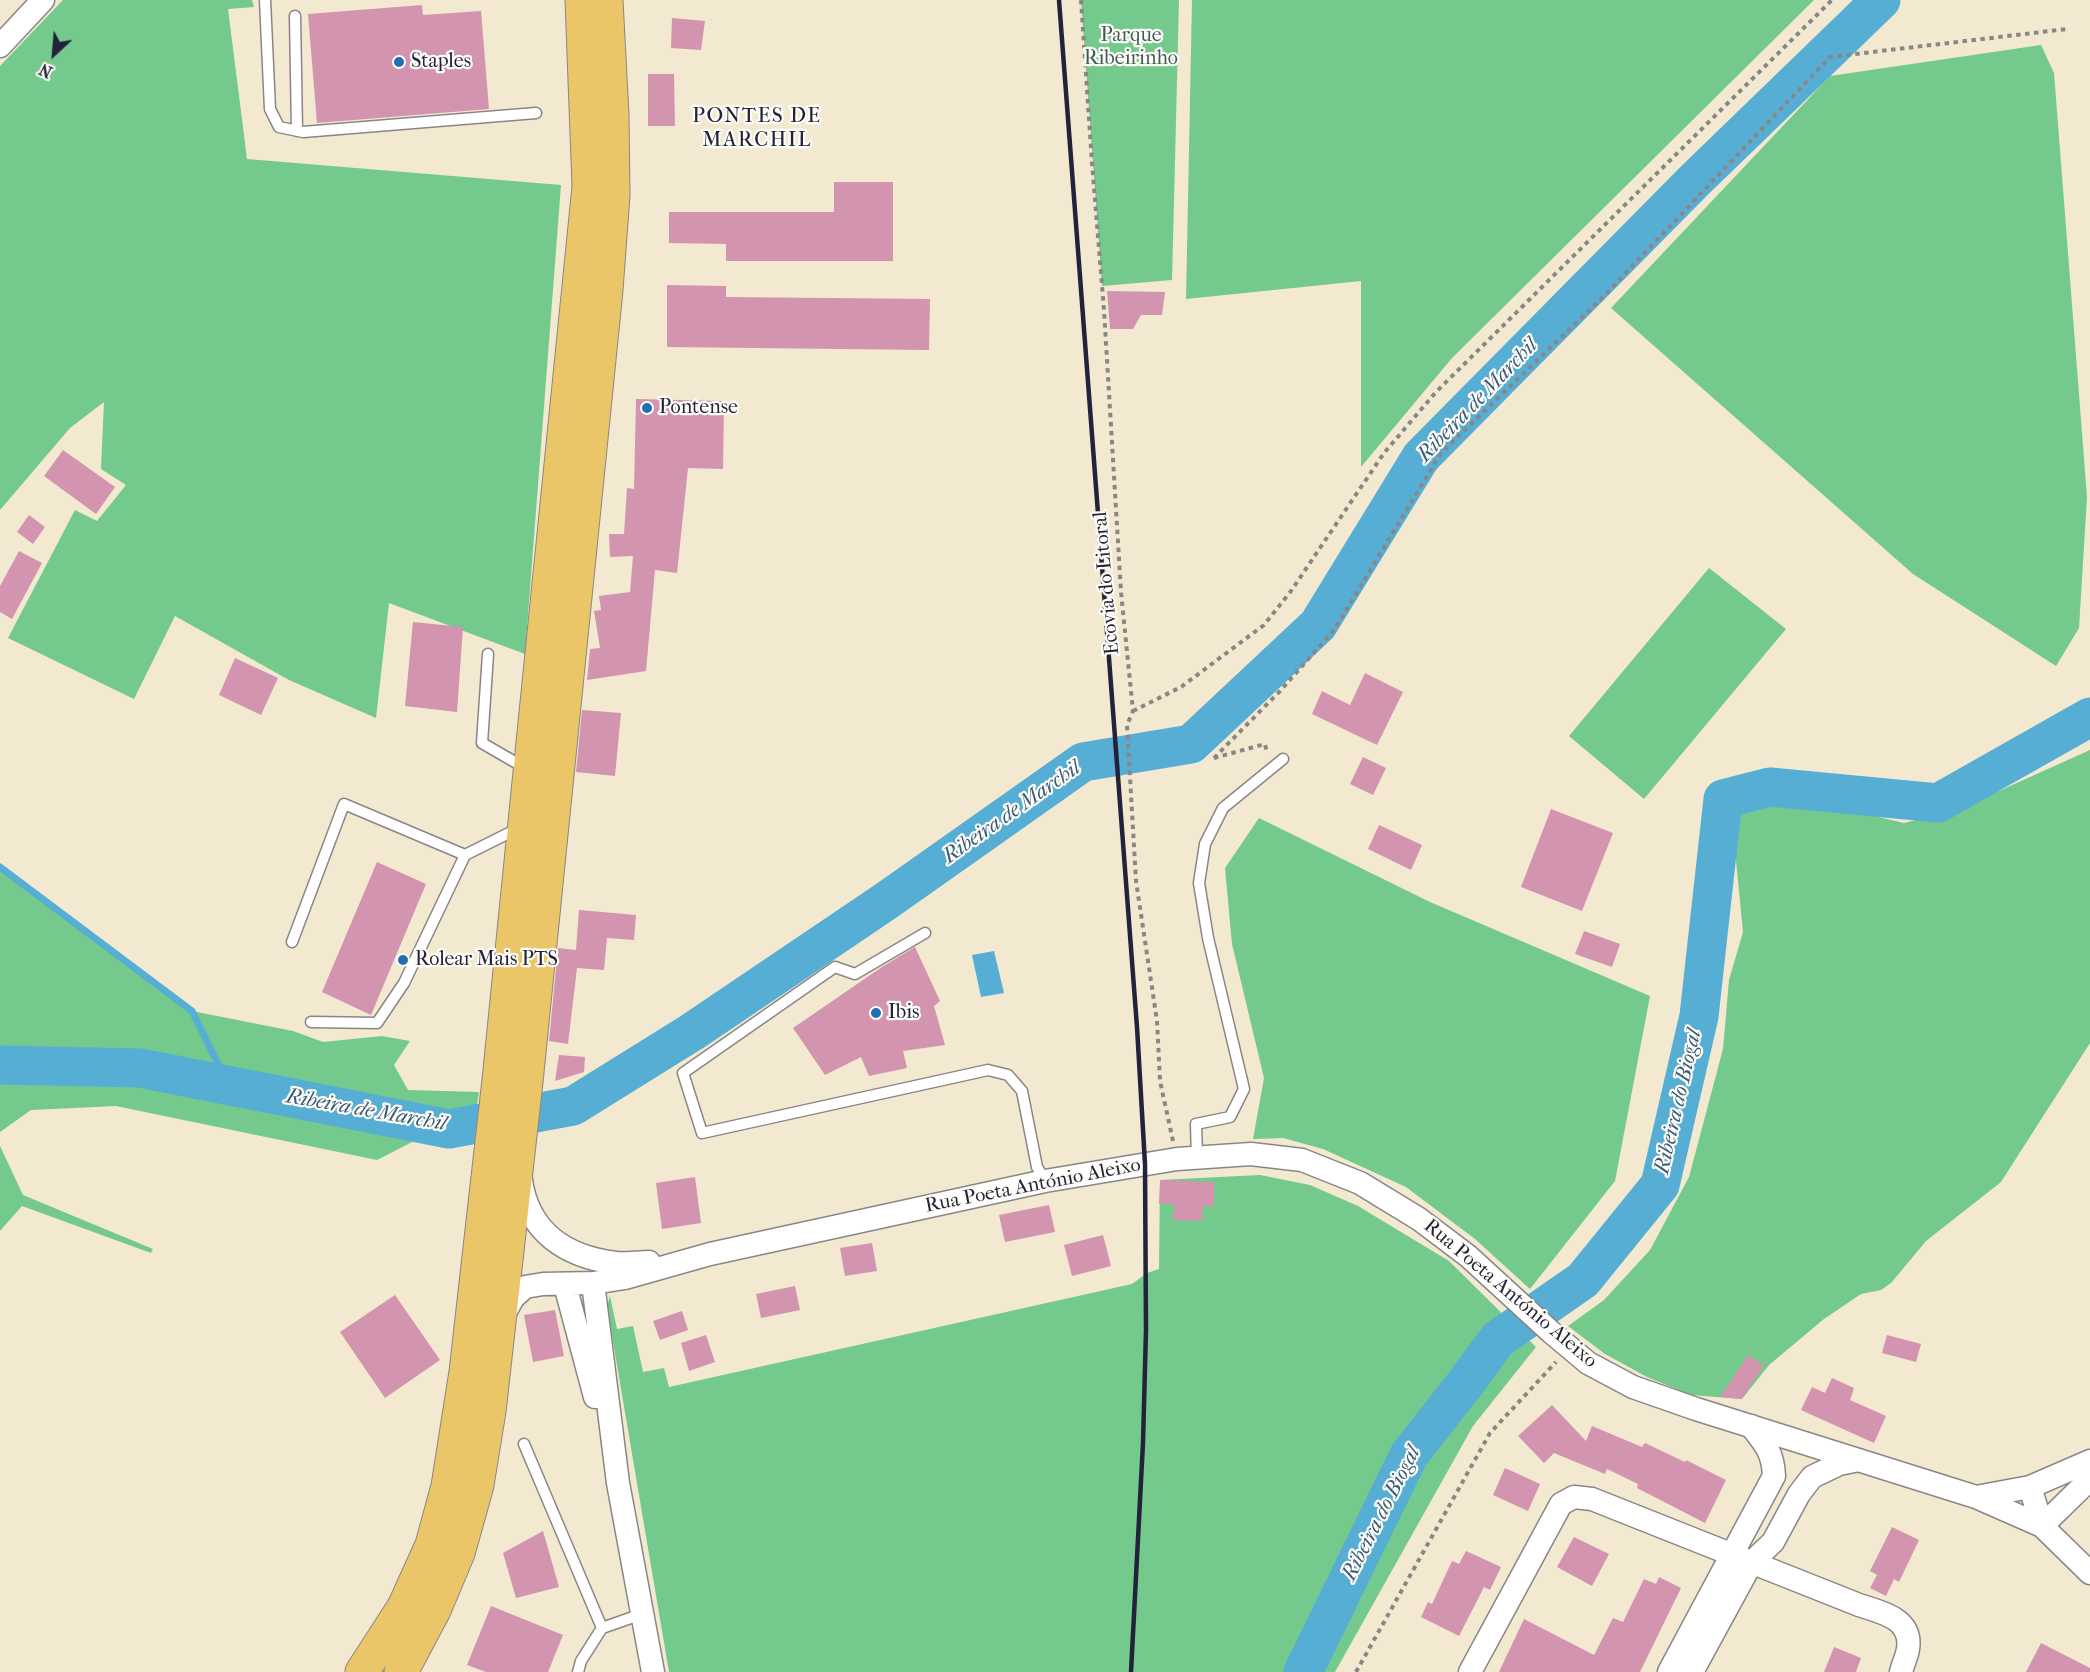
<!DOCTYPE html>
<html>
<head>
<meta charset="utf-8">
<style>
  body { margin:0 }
  #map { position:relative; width:2090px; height:1672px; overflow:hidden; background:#f2e9d0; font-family:"IM FELL French Canon",serif }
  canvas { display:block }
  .north { position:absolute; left:24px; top:24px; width:60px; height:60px; -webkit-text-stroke:4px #fdfcf7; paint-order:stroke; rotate:206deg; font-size:16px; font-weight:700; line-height:24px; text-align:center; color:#22223b }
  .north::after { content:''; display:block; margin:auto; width:21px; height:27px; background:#22223b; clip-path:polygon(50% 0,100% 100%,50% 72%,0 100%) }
</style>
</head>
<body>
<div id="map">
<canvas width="2090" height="1672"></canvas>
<div class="north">N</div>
</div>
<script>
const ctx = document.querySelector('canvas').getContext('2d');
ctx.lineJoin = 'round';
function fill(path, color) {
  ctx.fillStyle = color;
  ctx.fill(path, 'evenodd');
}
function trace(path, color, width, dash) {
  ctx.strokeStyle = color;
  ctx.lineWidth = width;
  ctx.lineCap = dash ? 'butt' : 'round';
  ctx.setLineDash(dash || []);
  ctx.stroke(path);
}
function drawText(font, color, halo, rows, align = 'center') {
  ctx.font = font + ' "IM FELL French Canon",serif';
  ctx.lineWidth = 4.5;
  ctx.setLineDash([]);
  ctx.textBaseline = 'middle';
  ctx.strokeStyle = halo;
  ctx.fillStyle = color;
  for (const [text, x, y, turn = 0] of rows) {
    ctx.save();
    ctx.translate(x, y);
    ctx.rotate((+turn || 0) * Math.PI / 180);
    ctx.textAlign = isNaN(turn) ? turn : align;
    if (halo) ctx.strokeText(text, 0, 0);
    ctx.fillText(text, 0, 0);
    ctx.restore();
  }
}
fill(new Path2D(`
  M63 0H252L254 7 228 9 247 159 561 185 525 654 389 603 376 718 289 680 175 616 134 699 8 638 75 510 97 521 126 485 101 469 104 402 70 428 0 510V66Z
  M1081 0H1179L1172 280 1102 286Z
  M1192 0H1814L1452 358 1361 467V281L1186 299Z
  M2041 45 2054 73 2087 497 2079 628 2056 666 1913 574 1611 308 1830 76Z
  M1709 568 1786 629 1644 799 1569 736Z
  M2090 750V1043L2001 1182 1926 1241 1891 1283 1881 1290 1861 1294 1824 1319 1769 1365 1742 1399 1691 1395 1647 1377 1605 1354 1568 1326 1604 1300 1650 1250 1689 1177 1723 1049 1729 980 1743 932 1733 830V813L1750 804 1814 802 1904 823 1959 809Z
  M1259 818 1430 902 1650 996 1615 1181 1530 1289 1475 1239 1406 1187 1323 1149 1283 1138 1253 1139 1264 1078 1232 944 1225 868Z
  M0 867 192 1011 293 1031 323 1042 382 1036 410 1041 394 1065 408 1090 479 1092 471 1141 418 1139 377 1160 116 1106 31 1110 0 1132Z
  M0 1146 23 1195 153 1249 151 1253 22 1206 0 1231Z
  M1260 1175 1310 1185 1358 1206 1449 1261 1536 1347 1473 1426 1335 1672H669L607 1306 610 1296 617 1329 633 1326 643 1372 664 1368 669 1387 1132 1284 1147 1273 1159 1269 1160 1180Z`), '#74c98d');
fill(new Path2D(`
  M994 951 1004 993 981 997 972 955Z`), '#57aed4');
trace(new Path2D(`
  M0 867 192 1011 229 1086`), '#57aed4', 7);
trace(new Path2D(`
  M0 1065 140 1068 449 1129 573 1106 692 1032 886 901 1083 762 1191 744 1318 625 1421 457 1695 180 1881 0
  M1303 1672 1409 1455 1464 1385 1498 1339 1583 1280 1660 1185 1699 1016 1723 799 1770 787 1938 803 2090 717`), '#57aed4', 39);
fill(new Path2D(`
  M422 5 423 15 481 11 489 109 317 123 308 14Z
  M672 18 705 21 701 50 671 48Z
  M648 74H674L675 126H648Z
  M834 182H893V261H726V244L669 243V212H834Z
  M667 285 726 286V297L930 299 929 350 667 347Z
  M1107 291 1165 292 1162 315H1141L1133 329H1110Z
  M636 399 724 401 723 469 688 468 677 573 655 570 646 671 587 680 590 649 600 648 594 611 601 610 599 596 630 592 633 556 610 557 609 534H624L627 488 634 489Z
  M63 450 115 487 96 514 44 476Z
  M29 515 45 527 33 544 17 532Z
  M19 551 42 563 12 619 0 612V586Z
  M413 622 463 627 457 712 405 706Z
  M235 658 278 678 261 715 219 695Z
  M1365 673 1403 692 1377 745 1312 714 1322 691 1350 705Z
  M582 710 621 713 615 776 576 772Z
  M1363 757 1386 768 1373 795 1350 784Z
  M1551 809 1613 833 1582 911 1521 887Z
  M1379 825 1422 845 1411 870 1368 849Z
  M377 862 426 884 371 1015 322 992Z
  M579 910 636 915 634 940 607 938 604 970 577 968 568 1044 549 1041 558 948 576 950Z
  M1584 931 1620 944 1612 967 1575 954Z
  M915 947 940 1001 934 1006 945 1045 903 1051 907 1068 869 1076 861 1057 825 1075 793 1028 882 967Z
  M559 1055 585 1057 584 1072 555 1081Z
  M695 1177 701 1223 662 1229 656 1183Z
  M1160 1180 1214 1182V1206H1203L1202 1221 1173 1220 1174 1204H1159Z
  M1049 1205 1055 1232 1005 1242 999 1215Z
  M1103 1235 1111 1266 1072 1276 1064 1245Z
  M872 1243 877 1271 845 1276 840 1248Z
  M795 1286 800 1310 761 1318 756 1294Z
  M395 1295 440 1360 385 1398 340 1332Z
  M555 1310 564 1356 533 1362 524 1315Z
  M682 1311 688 1330 660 1340 653 1321Z
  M706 1335 715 1362 689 1371 681 1343Z
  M1887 1335 1921 1344 1916 1362 1882 1353Z
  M1748 1355 1764 1365 1742 1399 1720 1397Z
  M1832 1378 1854 1388 1850 1400 1886 1416 1874 1443 1801 1410 1812 1387 1825 1393Z
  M1552 1405 1586 1441 1592 1426 1642 1447 1645 1443 1685 1462 1686 1460 1726 1480 1705 1523 1637 1488 1638 1484 1607 1469 1605 1474 1554 1453 1544 1463 1518 1436Z
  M1505 1468 1540 1484 1528 1511 1493 1495Z
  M1892 1527 1919 1540 1899 1582 1894 1579 1886 1596 1870 1588 1877 1575 1870 1571Z
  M543 1531 559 1587 516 1598 503 1553Z
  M1574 1537 1609 1554 1592 1586 1557 1567Z
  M1466 1551 1501 1567 1490 1590 1484 1587 1459 1636 1421 1617 1428 1602 1432 1604 1452 1561 1459 1564Z
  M1659 1577 1681 1588 1640 1672H1499L1524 1619 1594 1655 1613 1618 1623 1622 1644 1579 1656 1584Z
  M491 1606 563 1635 548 1672H486L467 1665Z
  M2041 1643 2090 1668V1672H2026Z
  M1834 1647 1861 1658 1856 1672H1824Z`), '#d294ae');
const service = new Path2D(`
  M265 0 270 109 279 127 303 132 536 113
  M295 16 297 131
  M488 654 482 743 527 769
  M925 933 855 974 835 967 683 1073 702 1133 988 1070 1008 1075 1022 1091 1037 1167 1045 1181
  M292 942 344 804 465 855
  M311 1022 377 1023 404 983 465 855 519 828
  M1197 1158 1196 1124 1230 1117 1244 1089 1208 938 1199 883 1205 844 1223 808 1283 759
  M524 1444 602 1628
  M578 1672 581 1661 602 1628 642 1614`);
const minor = new Path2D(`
  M0 46 43 0
  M521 1180C528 1232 566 1257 616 1263 627 1264 638 1262 649 1262
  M593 1283 618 1483 653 1672
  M565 1285 595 1397
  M502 1318 513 1298 525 1287 543 1284 593 1283 625 1278 710 1254 1045 1181 1177 1159 1251 1154 1302 1160 1360 1183 1419 1219 1468 1256 1551 1332 1588 1363 1633 1387 1696 1409 1976 1497 2042 1526 2090 1479
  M2030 1487 2042 1526 2090 1573
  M1976 1497 2030 1487 2090 1461
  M1470 1672 1561 1504 1574 1497 1592 1499 1859 1605C1880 1612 1913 1618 1908 1649 1907 1656 1903 1664 1901 1672
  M1669 1672 1774 1476C1773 1452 1765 1444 1751 1426
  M1692 1672 1752 1562 1773 1542 1799 1494 1812 1477 1839 1464 1859 1460`);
const primary = new Path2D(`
  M362 1672 404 1607 432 1545 448 1486 466 1372 499 1080 589 187 582 0
  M401 1672 434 1610 458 1553 477 1485 489 1411 526 1082 606 290 613 195 612 115 606 0`);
trace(service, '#8a8686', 13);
trace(minor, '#8a8686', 25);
trace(primary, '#8a8686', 35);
trace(new Path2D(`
  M1081 0 1092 163 1104 310 1121 592 1133 711 1127 725 1136 881 1157 1021 1160 1081 1173 1141
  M1133 711 1181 687 1264 625 1291 591 1384 453 1436 392 1832 0
  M1214 758 1280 691 1334 630 1441 453 1603 297 1830 57 2067 29
  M1214 758 1265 744 1267 753
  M1356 1672 1490 1433 1556 1362`), '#8a8686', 4, [4.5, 4.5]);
trace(service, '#fff', 10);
trace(minor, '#fff', 22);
trace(primary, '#ebc669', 33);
trace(new Path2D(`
  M1059 0 1137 1027 1145 1164 1146 1330 1143 1443 1131 1672`), '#22223b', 4.5);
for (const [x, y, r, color] of [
  [399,62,6,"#1f6fb2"],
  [647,408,6,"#1f6fb2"],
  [403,960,6,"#1f6fb2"],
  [876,1013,6,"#1f6fb2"]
]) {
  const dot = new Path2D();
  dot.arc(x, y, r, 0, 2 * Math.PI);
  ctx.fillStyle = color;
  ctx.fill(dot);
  trace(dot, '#fdfcf7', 2);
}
drawText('20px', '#3f5c58', '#fdfcf7', [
  ["Parque",1131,36],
  ["Ribeirinho",1131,59]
]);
drawText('20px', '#22223b', '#fdfcf7', [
  ["Staples",411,62],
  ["Pontense",659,408],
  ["Rolear Mais PTS",415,960],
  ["Ibis",888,1013]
], 'left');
drawText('20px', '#22223b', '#fdfcf7', [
  ["Ecovia do Litoral",1107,583,-95],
  ["Rua Poeta António Aleixo",1033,1186,-11],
  ["Rua Poeta António Aleixo",1510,1294,40]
]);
ctx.letterSpacing = '1.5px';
drawText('21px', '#22223b', '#fdfcf7', [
  ["PONTES DE",757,117],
  ["MARCHIL",757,141]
]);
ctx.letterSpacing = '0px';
drawText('italic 21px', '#375a78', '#fdfcf7', [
  ["Ribeira de Marchil",1478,401,-46],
  ["Ribeira de Marchil",1012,813,-35],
  ["Ribeira do Biogal",1679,1102,-77],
  ["Ribeira de Marchil",366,1111,10],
  ["Ribeira do Biogal",1382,1514,-63]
]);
</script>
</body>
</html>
